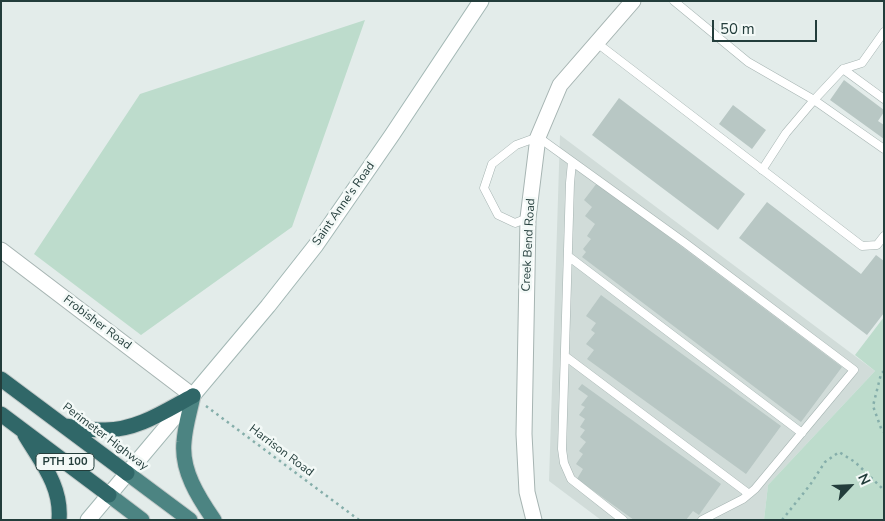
<!DOCTYPE html>
<html>
<head>
<meta charset="utf-8">
<style>
  body { margin:0 }
  #map { position:relative; width:885px; height:521px; overflow:hidden; background:#e3ecea; font-family:"Nunito Sans",sans-serif }
  canvas { display:block }
  .frame { position:absolute; inset:0; border:2px solid #233d3b; pointer-events:none }
  .north { position:absolute; left:825px; top:461px; width:50px; height:50px; -webkit-text-stroke:4px #f3f9f7; paint-order:stroke; rotate:65deg; font-size:14px; font-weight:700; line-height:20px; text-align:center; color:#233d3b }
  .north::after { content:''; display:block; margin:auto; width:18px; height:22px; background:#233d3b; clip-path:polygon(50% 0,100% 100%,50% 72%,0 100%) }
  .scale { position:absolute; left:712px; top:20px; width:105px; height:22px; box-sizing:border-box; border:2px solid #233d3b; border-top:0; padding-left:6px; font-size:15px; line-height:18px; white-space:nowrap; color:#233d3b; -webkit-text-stroke:4px #f3f9f7; paint-order:stroke }
</style>
</head>
<body>
<div id="map">
<canvas width="885" height="521"></canvas>
<div class="frame"></div>
<div class="north">N</div>
<div class="scale">50 m</div>
</div>
<script>
const ctx = document.querySelector('canvas').getContext('2d');
ctx.lineJoin = 'round';
function fill(path, color) {
  ctx.fillStyle = color;
  ctx.fill(path, 'evenodd');
}
function trace(path, color, width, dash) {
  ctx.strokeStyle = color;
  ctx.lineWidth = width;
  ctx.lineCap = dash ? 'butt' : 'round';
  ctx.setLineDash(dash || []);
  ctx.stroke(path);
}
function drawText(font, color, halo, rows, align = 'center') {
  ctx.font = font + ' "Nunito Sans",sans-serif';
  ctx.lineWidth = 5;
  ctx.setLineDash([]);
  ctx.textBaseline = 'middle';
  ctx.strokeStyle = halo;
  ctx.fillStyle = color;
  for (const [text, x, y, turn = 0] of rows) {
    ctx.save();
    ctx.translate(x, y);
    ctx.rotate((+turn || 0) * Math.PI / 180);
    ctx.textAlign = isNaN(turn) ? turn : align;
    if (halo) ctx.strokeText(text, 0, 0);
    ctx.fillText(text, 0, 0);
    ctx.restore();
  }
}
fill(new Path2D(`
  M560 135 875 371 768 485 764 520H601L549 481Z`), '#d1dcd9');
fill(new Path2D(`
  M365 20 292 227 141 335 34 254 140 94Z
  M884 317V520H764L768 485 875 371 855 355Z`), '#bddccc');
fill(new Path2D(`
  M844 80 884 110V112L878 121 884 125V139L830 100Z
  M619 98 745 194 718 230 592 135Z
  M733 105 766 130 752 149 719 124Z
  M597 183 842 367 801 422 582 257 586 252 583 249 591 239 587 236 595 224 585 216 592 207 584 200Z
  M767 202 861 274 876 255 884 261V313L867 335 739 238Z
  M601 295 781 426 746 474 587 359 594 350 586 344 595 333 591 330 596 323 586 316Z
  M582 384 721 484 699 515 693 511 686 520H634L577 479 583 469 576 464 583 454 579 451 586 442 580 437 585 430 580 427 585 419 579 415 585 407 581 405 588 396 578 389Z`), '#b8c7c4');
const service = new Path2D(`
  M674 1 748 62 814 100 843 69 862 63 884 32
  M597 43 862 246 877 245 884 236
  M843 69 884 99
  M572 162 570 183 562 449 564 463 571 479 623 520
  M762 170 786 133 814 100 884 149
  M528 218 515 223 498 215 484 188 492 164 516 145 538 137 685 243 854 370 755 489 743 499 702 520
  M568 256 802 433
  M565 356 749 494`);
const minor = new Path2D(`
  M1 250 193 396
  M534 520 527 492 524 434 528 218 538 137 560 85 633 1`);
const secondary = new Path2D(`
  M88 520 268 306 316 245 392 135 481 1`);
const trunk = new Path2D(`
  M193 396C190 411 185 426 184 442 181 470 198 497 214 520
  M127 473 190 520
  M109 495 142 520`);
const motorway = new Path2D(`
  M1 379 127 473
  M1 414 109 495
  M64 426C77 427 90 430 103 430 136 431 165 411 193 396
  M25 435C41 462 62 486 59 520`);
trace(service, '#a6b4b2', 9);
trace(minor, '#a6b4b2', 17);
trace(secondary, '#a2b7b4', 17);
trace(trunk, '#c1c9c8', 17);
trace(motorway, '#c1c9c8', 17);
trace(new Path2D(`
  M884 371 881 374 873 406 882 431 884 432
  M206 406 359 520
  M782 520 810 485 825 462 839 452 855 462 884 490`), '#85aeaa', 2.5, [2.5, 4]);
trace(service, '#fff', 8);
trace(minor, '#fff', 15);
trace(secondary, '#fff', 15);
trace(trunk, '#4c8482', 15);
trace(motorway, '#306768', 15);
for (const [x, y, w] of [
  [65,462,58]
]) {
  const box = new Path2D();
  box.roundRect(x - w / 2, y - 8.5, w, 17, 4);
  ctx.fillStyle = '#f3f9f7';
  ctx.fill(box);
  trace(box, '#233d3b', 1);
}
drawText('bold 11px', '#233d3b', null, [
  ["PTH 100",65,462]
]);
drawText('12px', '#233d3b', '#f3f9f7', [
  ["Saint Anne's Road",344,204,-55],
  ["Creek Bend Road",529,245,-87],
  ["Frobisher Road",97,323,37],
  ["Perimeter Highway",105,437,37],
  ["Harrison Road",281,451,37]
]);
</script>
</body>
</html>
